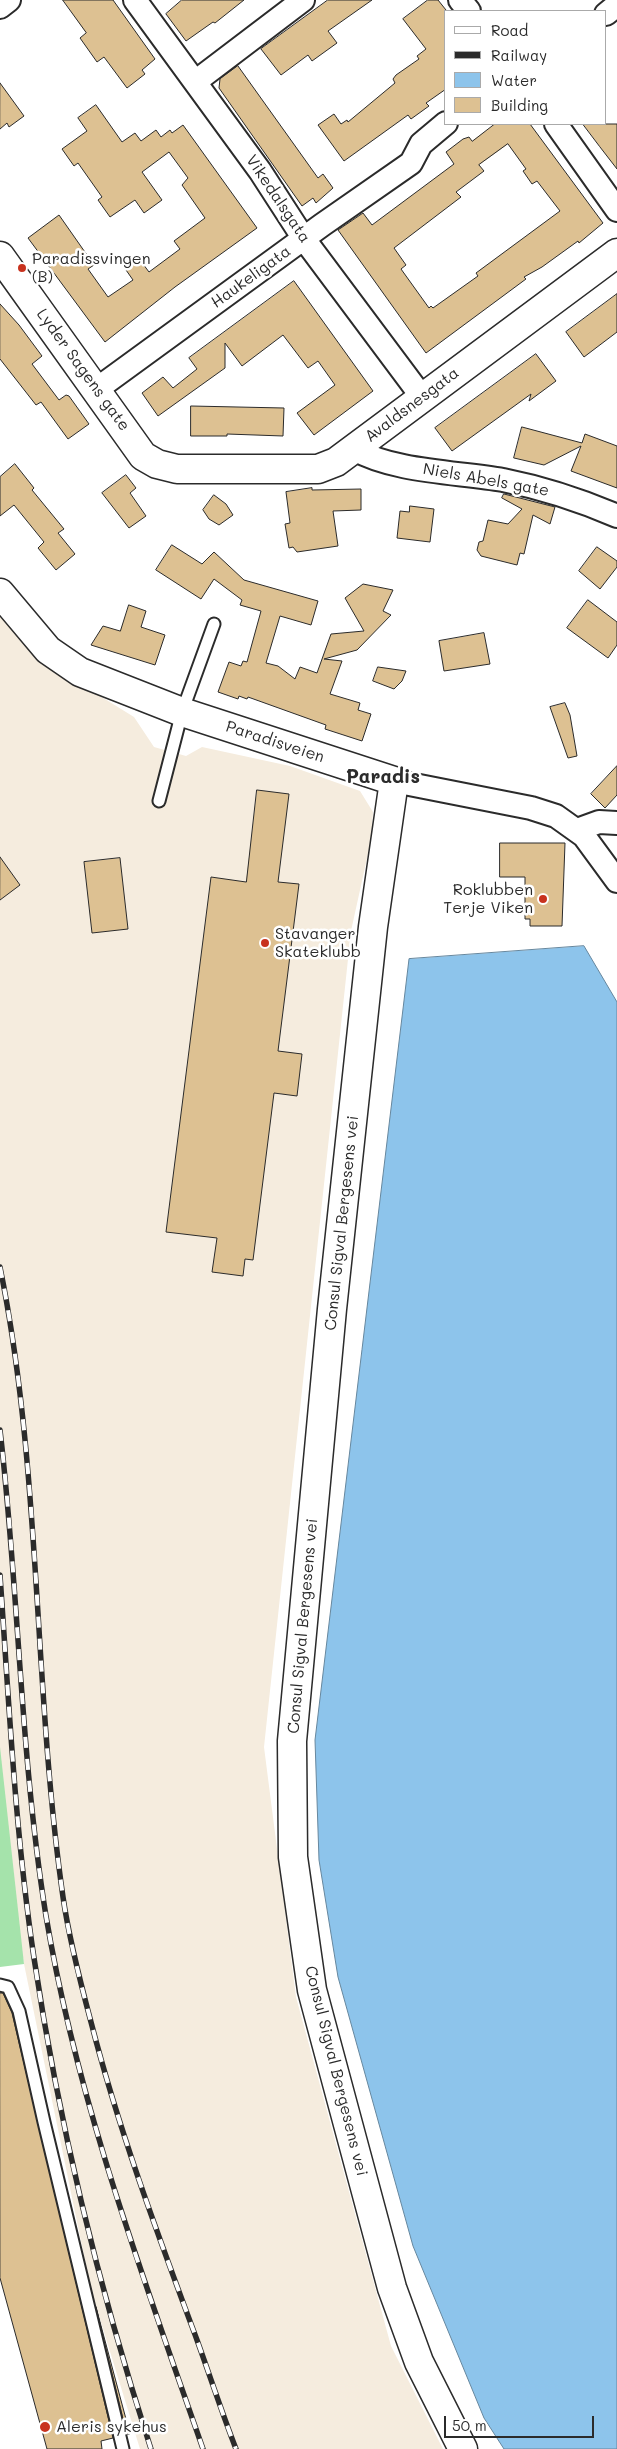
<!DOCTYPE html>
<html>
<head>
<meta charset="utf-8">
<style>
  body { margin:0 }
  #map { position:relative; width:617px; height:2449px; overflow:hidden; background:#fff; font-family:Mali,sans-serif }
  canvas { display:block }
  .legend { position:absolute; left:444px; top:10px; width:162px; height:115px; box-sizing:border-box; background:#fff; border:1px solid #aaa; margin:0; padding:6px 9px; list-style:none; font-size:15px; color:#2b2b2b }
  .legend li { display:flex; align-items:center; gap:10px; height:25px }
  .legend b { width:25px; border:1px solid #aaa }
  .scale { position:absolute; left:444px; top:2416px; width:150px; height:22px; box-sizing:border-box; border:2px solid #2b2b2b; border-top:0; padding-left:6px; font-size:15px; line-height:18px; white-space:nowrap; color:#2b2b2b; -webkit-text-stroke:4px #fff; paint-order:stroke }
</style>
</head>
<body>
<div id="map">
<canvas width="617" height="2449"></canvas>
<ul class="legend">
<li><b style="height:6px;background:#fff"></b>Road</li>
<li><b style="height:6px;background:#2b2b2b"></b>Railway</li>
<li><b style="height:14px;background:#8dc4eb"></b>Water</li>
<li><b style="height:14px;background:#ddc192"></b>Building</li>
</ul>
<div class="scale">50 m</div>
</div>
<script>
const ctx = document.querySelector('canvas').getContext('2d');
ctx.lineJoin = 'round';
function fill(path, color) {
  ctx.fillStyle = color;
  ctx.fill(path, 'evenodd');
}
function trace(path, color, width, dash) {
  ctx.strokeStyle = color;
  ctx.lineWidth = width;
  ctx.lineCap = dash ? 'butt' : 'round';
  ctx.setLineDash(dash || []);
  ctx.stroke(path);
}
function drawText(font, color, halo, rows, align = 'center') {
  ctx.font = font + ' Mali,sans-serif';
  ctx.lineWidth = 5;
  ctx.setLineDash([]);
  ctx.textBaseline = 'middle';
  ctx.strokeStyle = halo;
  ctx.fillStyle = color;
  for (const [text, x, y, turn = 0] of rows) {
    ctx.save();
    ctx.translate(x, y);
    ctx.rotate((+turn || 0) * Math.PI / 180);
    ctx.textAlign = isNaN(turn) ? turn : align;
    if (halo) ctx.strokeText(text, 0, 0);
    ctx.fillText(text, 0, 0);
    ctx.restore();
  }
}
fill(new Path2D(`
  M0 609 45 662 134 717 154 747 186 756 202 747 290 766 360 791 373 812 371 840 351 931 264 1747 296 1997 391 2346 443 2449H140L91 2290 24 1964 0 1807Z`), '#f5ecde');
fill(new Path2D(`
  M0 1747 24 1964 0 1967Z`), '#a5e3ab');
const water = new Path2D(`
  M584 946 617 1002V2449H504L484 2418 413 2246 338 1977 319 1860 315 1740 409 959Z`);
fill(water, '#8dc4eb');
trace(water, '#66879e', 1);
const building = new Path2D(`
  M63 0H113L155 59 142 70 145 74 127 88 104 57 97 62 80 38 86 33Z
  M182 0H244L215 23 213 22 186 41 166 14Z
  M328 0H372L328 31 337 43 312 61 308 55 281 75 261 49Z
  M428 0H438L446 10V89L426 103 429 106 411 119 408 115 344 161 318 125 334 114 341 124 347 120 348 122 395 83 393 79 396 75 419 59 417 56 426 49 403 19Z
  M238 66 318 178 323 174 333 188 316 203 313 198 302 206 219 88 220 79Z
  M0 83 24 116 9 127 7 123 0 129Z
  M96 105 122 142 135 133 141 141 156 130 161 137 170 130 172 133 183 125 257 228 175 287 105 342 28 238 59 215 94 265 88 269 108 297 133 280 126 270 140 260 149 272 180 249 174 241 205 218 182 185 188 178 169 152 142 172 162 200 144 213 135 200 110 217 98 200 102 197 78 163 74 166 62 149 87 131 78 118Z
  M495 124H530L603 223 579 243 578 241 542 267 524 277 526 279 426 353 338 230 363 213 372 225 454 164 446 152 463 139 469 137 472 141ZM508 144 526 169 523 171 532 184 537 181 560 211 476 273 478 276 433 308 431 306 429 308 401 269 406 265 394 248 461 197 456 192 484 171 479 165Z
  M583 124H617V169L600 147Z
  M294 281 373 391 314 435 297 413 335 385 318 361 308 368 283 335 242 366 225 343V368L158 416 142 393 163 377 173 388 197 369 189 358Z
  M617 294V332L584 357 566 332Z
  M0 304 19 325 42 356 32 364 59 400 66 395 69 396 89 424 68 439 41 402 36 405 0 359Z
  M536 354 556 381 529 401 531 394 452 451 435 428Z
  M191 406 284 408 283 436 227 434V436H191Z
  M522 427 582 443 585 434 617 446V488L571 471 581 446 544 465 514 458Z
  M15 464 34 488 32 490 64 529 58 533 75 554 56 570 38 548 44 542 14 505 0 516V477Z
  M126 475 136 488 130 493 146 516 129 528 102 493Z
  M312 488V490L361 489V510L333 511 338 546 297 552 293 547 289 548 285 524 290 523 286 492Z
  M504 494 555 507 550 524 533 515 524 554 520 553 517 565 481 556 477 550 479 542 483 541 488 520 508 524 522 509 502 498Z
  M214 495 226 504 233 515 219 525 209 519 203 510Z
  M410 506 434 509 430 542 397 538 400 511 409 512Z
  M172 545 202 564 214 552 244 580 318 601 311 625 280 616 266 663 278 666 295 679 300 667 317 673 331 634 364 631 345 598 363 584 393 590 383 611 391 615 357 650 324 659 342 661 330 694 360 703 358 710 371 714 362 741 325 729 326 725 248 697 247 699 239 696 238 699 218 692 229 662 241 666 243 661 247 662 261 611 240 605 242 600 214 579 201 599 156 570Z
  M597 547 617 561V567L600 589 579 571Z
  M588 600 617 622V645L608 658 567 628Z
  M129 605 146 611 141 627 165 635 155 665 91 645 103 626 120 631Z
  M484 633 490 664 444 671 439 641Z
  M378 667 406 671 402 681 394 689 373 681Z
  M565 703 570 715 577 756 568 758 550 707Z
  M617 766V795L605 808 591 794Z
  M257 790 289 794 278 882 299 884 278 1051 302 1054 297 1096 274 1093 253 1260 245 1259 243 1276 212 1272 217 1238 166 1232 211 877 246 882Z
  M500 843H565L562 926H530V919H525V877H500Z
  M0 857 20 885 0 900Z
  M120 858 128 929 92 933 84 862Z
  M0 1993H3L12 2013 113 2438 101 2441 102 2449H47L0 2278Z
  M96 2307 130 2434H127Z`);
fill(building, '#ddc192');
trace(building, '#2b2b2b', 1);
const lane = new Path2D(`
  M159 801 182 712 214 624
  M0 1985 8 1987 19 2011 44 2122 123 2449`);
const street = new Path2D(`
  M135 0 260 171 304 239 422 397
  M460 0 469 11
  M0 7 9 0
  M606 14 617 5
  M195 82 303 0
  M556 124 617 210
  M97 389 322 225 411 163 421 144 446 123
  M354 449C394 472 457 472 503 480 543 488 580 500 617 516
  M394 781 531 808 556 816 584 836 617 881
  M577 830 599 822 617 823`);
const secondary = new Path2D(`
  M0 256 143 456 157 464 177 469H318L336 462 617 253
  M0 593 48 650 80 672 182 712 394 781 373 927 332 1309 292 1741 293 1857 312 1990 392 2288 419 2362 463 2449`);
trace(lane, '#2b2b2b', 15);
trace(street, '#2b2b2b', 26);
trace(secondary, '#2b2b2b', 31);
trace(lane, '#fff', 11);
trace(street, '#fff', 22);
trace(secondary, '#fff', 28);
const rail = new Path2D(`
  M0 1267C42 1474 33 1688 63 1897 69 1939 80 1981 91 2022 119 2131 158 2235 197 2340 210 2376 222 2413 236 2449
  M0 1430C19 1592 20 1755 46 1916 77 2100 142 2274 203 2449
  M0 1575C9 1703 15 1831 34 1958 59 2125 99 2289 151 2449`);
trace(rail, '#2b2b2b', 5.5);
trace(rail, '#fff', 4, [11]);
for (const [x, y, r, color] of [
  [22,268,5,"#c8321e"],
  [543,899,5,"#c8321e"],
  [265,943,5,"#c8321e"],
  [45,2427,6,"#c8321e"]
]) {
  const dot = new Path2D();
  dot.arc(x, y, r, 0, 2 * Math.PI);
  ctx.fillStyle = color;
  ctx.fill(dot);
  trace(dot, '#fff', 2);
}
drawText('16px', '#2b2b2b', '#fff', [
  ["Vikedalsgata",278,199,56],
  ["Haukeligata",251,277,-36],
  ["Lyder Sagens gate",83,370,54],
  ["Avaldsnesgata",412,405,-37],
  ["Niels Abels gate",486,480,10],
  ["Paradisveien",275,742,18],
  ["Consul Sigval Bergesens vei",342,1223,-84],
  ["Consul Sigval Bergesens vei",303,1626,-85],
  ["Consul Sigval Bergesens vei",336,2071,76]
]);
drawText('16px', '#2b2b2b', '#fff', [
  ["Paradissvingen",32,259],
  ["(B)",32,277],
  ["Roklubben",533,890,"right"],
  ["Terje Viken",533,908,"right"],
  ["Stavanger",275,934],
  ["Skateklubb",275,952],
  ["Aleris sykehus",56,2427]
], 'left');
drawText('bold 19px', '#2b2b2b', '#fff', [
  ["Paradis",383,777]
]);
</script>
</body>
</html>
